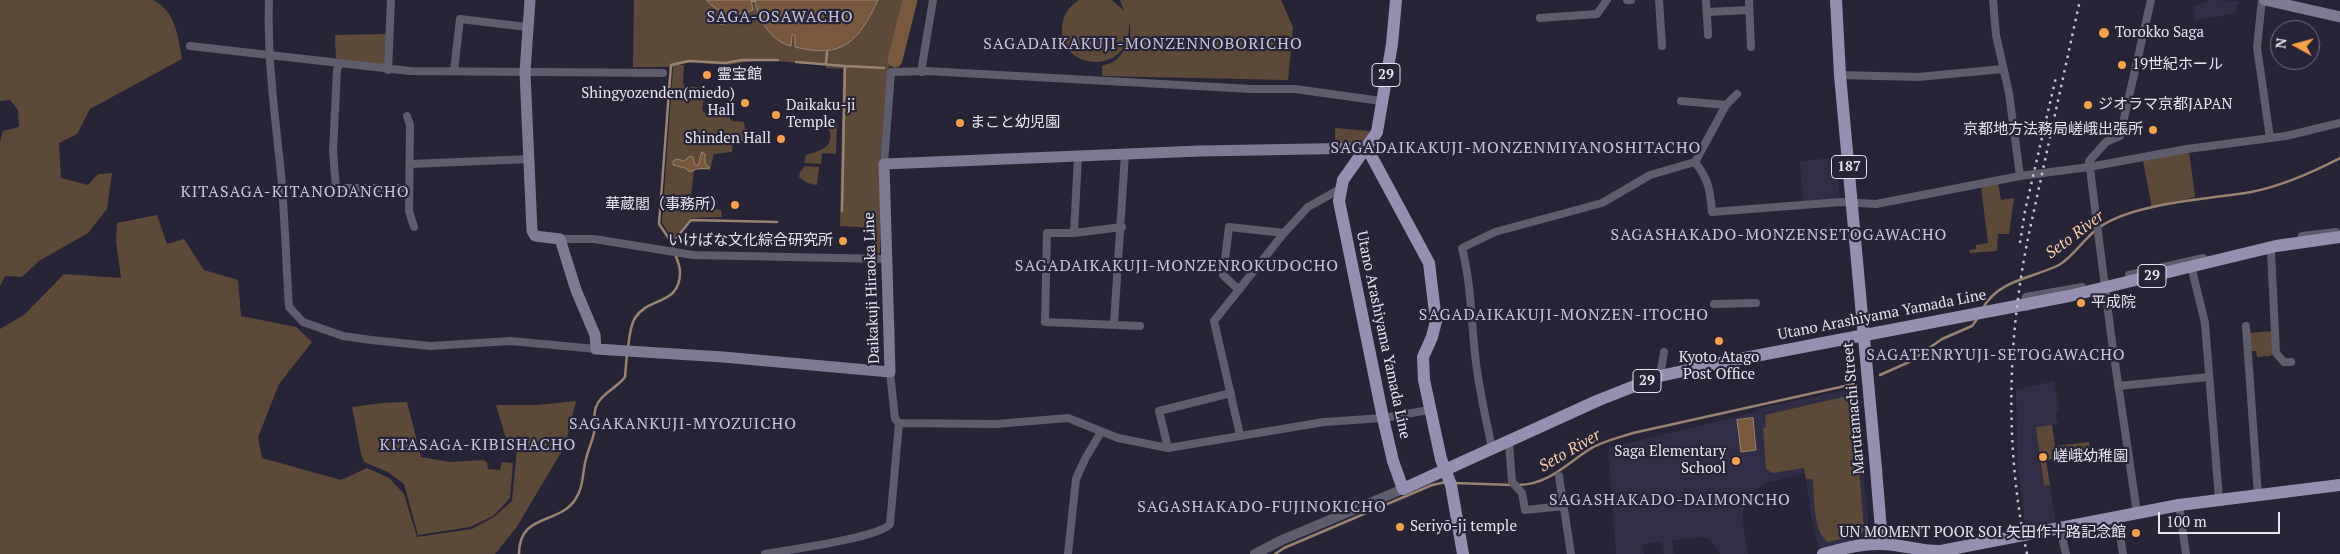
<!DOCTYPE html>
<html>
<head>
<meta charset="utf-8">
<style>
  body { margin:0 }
  #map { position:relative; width:2340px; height:554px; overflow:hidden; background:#282438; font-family:"PT Serif",serif }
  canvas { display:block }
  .north { position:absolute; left:2270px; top:20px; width:50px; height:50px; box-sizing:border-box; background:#282438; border:1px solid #747182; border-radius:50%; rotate:277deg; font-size:14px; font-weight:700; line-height:20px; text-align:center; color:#e6e4f1 }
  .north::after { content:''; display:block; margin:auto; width:18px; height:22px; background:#f7a149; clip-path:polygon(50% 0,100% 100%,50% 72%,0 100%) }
  .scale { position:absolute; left:2158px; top:512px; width:122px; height:22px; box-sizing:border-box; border:2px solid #e6e4f1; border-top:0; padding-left:6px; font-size:15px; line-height:18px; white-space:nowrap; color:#e6e4f1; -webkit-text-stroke:4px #282438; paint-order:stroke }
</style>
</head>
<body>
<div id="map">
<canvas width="2340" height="554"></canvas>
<div class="north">N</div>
<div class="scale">100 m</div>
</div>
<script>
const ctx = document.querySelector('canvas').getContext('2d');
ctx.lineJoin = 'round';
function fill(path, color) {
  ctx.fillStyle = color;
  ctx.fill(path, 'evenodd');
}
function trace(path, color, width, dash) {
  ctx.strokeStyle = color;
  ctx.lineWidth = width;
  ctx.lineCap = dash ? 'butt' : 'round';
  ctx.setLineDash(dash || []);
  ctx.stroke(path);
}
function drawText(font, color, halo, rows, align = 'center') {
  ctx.font = font + ' "PT Serif","Noto Sans JP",serif';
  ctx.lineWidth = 4.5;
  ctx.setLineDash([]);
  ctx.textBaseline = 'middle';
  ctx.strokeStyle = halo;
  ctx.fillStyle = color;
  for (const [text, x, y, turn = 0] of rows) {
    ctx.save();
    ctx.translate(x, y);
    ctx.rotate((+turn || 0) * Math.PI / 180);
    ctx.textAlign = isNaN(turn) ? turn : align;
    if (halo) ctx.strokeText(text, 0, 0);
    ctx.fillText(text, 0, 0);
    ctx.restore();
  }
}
fill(new Path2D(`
  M2211 0 2238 1 2235 13 2195 21 2193 6Z
  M1836 158 1840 199 1803 202 1800 161Z
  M2054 381 2059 411 2055 413 2058 424 2052 425 2055 446 2089 442 2090 454 2046 460 2056 524 2026 530 2018 469 2016 390Z
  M1855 388 1869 529 1864 537 1819 549 1811 515 1805 473 1763 484 1752 493 1745 505 1742 518 1748 554H1720L1711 540 1702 537 1672 541 1674 554H1664L1661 542 1642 544 1644 554H1616L1608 448 1756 412V409Z`), '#322d47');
fill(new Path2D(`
  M0 0H153C176 11 178 37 182 59L90 109 77 134 59 143 61 178 88 185 98 174 112 173 107 209 88 233 39 261 22 277 5 276 0 286V142L3 131 19 127 18 110 10 100 0 101Z
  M634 0H908L895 54 888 69 880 161V253L872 255V228L840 226 843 69 826 68V65L761 60 726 65 689 62 679 65H684L683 82 684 86 702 88 705 91 702 110 705 113 729 117 732 121 744 122 745 129 752 132 750 142 735 140 733 142 732 152 714 154 710 170 696 169 694 170 690 205 721 210 722 217 691 218 674 238H672L662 223 673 67H633Z
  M1079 0H1112L1124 11 1120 0H1281L1293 27 1288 80 1102 76V66C1106 64 1113 63 1116 60 1125 52 1134 35 1129 24 1131 80 1051 70 1063 21 1065 12 1071 5 1079 0Z
  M386 34 385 66 336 61 335 35Z
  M827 123H837L836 154 822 153 821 164 804 163 806 155C824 149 837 147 827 123Z
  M1335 128 1370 131 1361 144 1335 145Z
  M2189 151 2195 197 2152 208 2143 161Z
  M805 166 819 167 817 185 807 183 799 177 800 172Z
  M1998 183 2001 200 2014 198 2009 234H1998L1997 251 1970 253 1969 250 1976 249V245L1988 243 1981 187Z
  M157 215 167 244 184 239 204 270 238 280 241 316 296 327 312 342 279 384 258 437 262 458 341 480 367 468 389 478 404 494 417 537 472 529 494 517 512 501 517 448 507 442 496 405H537L576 401 565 446 516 528 495 554H0V329L24 315 64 274 121 278 116 241 117 223Z
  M2273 331 2274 352 2270 356 2257 357 2256 351H2251L2250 333Z
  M1852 395 1854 440 1857 445 1864 529 1861 534 1828 542C1813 532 1814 496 1813 479H1806L1804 468 1772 473 1766 469 1763 428 1766 427 1765 415Z
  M407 402 421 457 450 462 483 460 487 462 488 469 500 470 502 462 513 463 510 498 493 516 470 527 418 535 404 484 388 472 364 462 361 454 352 407 382 403Z
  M2052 425 2055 446 2089 442 2090 454 2046 460 2050 485 2044 486 2036 427Z`), '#5d4937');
const water = new Path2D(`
  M707 0H751L753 10 745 13 732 14 725 24H718L716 20 721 16 722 12 711 5Z
  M755 0H878C858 42 843 59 795 47V35H792L791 46C772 42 757 19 755 0Z
  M702 152 705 154V163L710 168 697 169 690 172 685 168 673 165V161L677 159 684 161 690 156 693 157 695 165H698Z
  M1753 418 1756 450 1741 452 1737 420Z`);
fill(water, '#78593d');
trace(water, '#998373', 1);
trace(new Path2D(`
  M752 1H755
  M796 62 845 66
  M826 64 827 52
  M842 211 845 66 884 68
  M2100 227C2134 203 2210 199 2251 192 2281 186 2313 172 2340 158
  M672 243 659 224 671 65 689 61 725 63 742 60H778
  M1983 308C1998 280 2033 278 2059 265 2073 257 2083 240 2096 230
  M628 348C629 339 630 326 635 318 649 296 680 306 680 272 680 262 673 253 672 243L691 220 777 222
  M1880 375 1909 362 1942 339 1972 326 1977 319
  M1454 483 1513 485
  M1519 485C1549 484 1566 464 1590 449 1603 441 1618 438 1633 433L1854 384
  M519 554C519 513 558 525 575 500 584 487 582 473 586 459 588 450 592 442 594 433 595 425 593 415 596 407 600 394 617 388 625 377L627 354
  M1275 554 1284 548 1432 485 1446 482`), '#998373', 2.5);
trace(new Path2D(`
  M895 60 910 0`), '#78593d', 15);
trace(new Path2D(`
  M269 0C267 58 275 116 281 174 285 218 286 263 289 307L303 322 343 336 371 340 430 346 511 341 596 349
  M1627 0H1631
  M1659 0 1662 46
  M1706 0 1708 35
  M1749 0 1751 47
  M1993 0 1996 35 2009 93 2020 176
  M2262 0 2257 47 2270 138
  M1707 12 1749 10
  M1540 18 1597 14 1607 0
  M190 46 410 71 663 73
  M339 64 337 70 333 151 336 188H409
  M388 70 391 0
  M454 71 460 19 527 27
  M921 72 933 0
  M1840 75 1918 77 2003 69
  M1737 94 1726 105 1695 162C1709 180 1710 190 1712 212L1841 202 1876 204 2020 176 2089 167 2187 149 2286 136 2340 123
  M1681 101 1726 105
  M407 116 410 125 409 211 414 227
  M410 164 530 159
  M884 164 891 72 927 71 1252 89H1295L1381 101
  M1122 227 1074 233H1047L1045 322 1140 326
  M1074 233 1078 156
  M2302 236 2336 232
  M560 239H594L693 255 886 259
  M2271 252 2276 353 2284 362H2291
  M2192 270 2205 323 2219 499
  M2129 275 2203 258
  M1239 290 1223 275 1229 227 1284 233
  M1714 304 1756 303
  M2026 307V297L2082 287
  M1114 324 1125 154
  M2246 326 2258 495
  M890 372 895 419 899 423 996 424 1068 418 1118 438 1168 448 1324 422 1383 418 1429 410
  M1660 376 1664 352
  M2118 386 2209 377
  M1240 435 1214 321 1284 233 1308 207 1340 189
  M1509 442 1512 482 1522 493 1525 510 1564 506
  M1168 448 1159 411 1231 393
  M1492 449C1486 418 1478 386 1475 354 1471 318 1471 283 1462 248L1495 232 1602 203 1650 175 1695 162
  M1559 476 1571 554
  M2179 505 2186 554
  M2137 513 2112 342 2089 161 2106 142 2120 136 2151 0
  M2117 517 2123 554
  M2060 527 2066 554
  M765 554C787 550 879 538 890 524L899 423
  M1068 554 1076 479 1085 459 1101 432`), '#5f5c6d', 8);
trace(new Path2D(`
  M1255 554 1282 540 1403 489`), '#5f5c6d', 10);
trace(new Path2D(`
  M530 0 525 72 532 231 535 236 560 239 576 290 595 335 596 349 723 357 890 372 884 164 1200 151 1367 148
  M2265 0 2340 17`), '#7e7a94', 11);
trace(new Path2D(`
  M1396 0 1392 44 1377 132 1343 180 1339 201 1383 418 1393 461 1403 489 1599 400 1660 376 1729 361 2069 296 2276 246 2340 237
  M1836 0 1840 75 1876 469 1881 530 1879 544
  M1367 148 1429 263 1436 321 1432 337 1423 357 1424 380 1441 459 1451 485 1463 554
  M1823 554C1841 549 1859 544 1878 544 1899 543 1919 552 1941 551L2179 505 2340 485`), '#9590b2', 12);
trace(new Path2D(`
  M2020 243 2025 211 2056 77
  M2027 554C2005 450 2007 342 2028 238L2080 0`), '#c6c4d2', 2.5, [2.5, 5]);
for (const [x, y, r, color] of [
  [2104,33,6,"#f7a149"],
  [2122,65,5,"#f7a149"],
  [707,75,5,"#f7a149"],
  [745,103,5,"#f7a149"],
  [2088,105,5,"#f7a149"],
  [776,115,5,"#f7a149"],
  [960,123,5,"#f7a149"],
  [2153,130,5,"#f7a149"],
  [781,139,5,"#f7a149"],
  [735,205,5,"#f7a149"],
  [843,241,5,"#f7a149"],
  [2081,303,5,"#f7a149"],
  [1719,341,5,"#f7a149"],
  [2043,457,5,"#f7a149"],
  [1736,461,5,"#f7a149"],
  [1400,527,5,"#f7a149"],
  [2136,533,5,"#f7a149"]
]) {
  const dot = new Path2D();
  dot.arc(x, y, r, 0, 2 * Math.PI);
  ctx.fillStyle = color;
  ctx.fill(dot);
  trace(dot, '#282438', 2);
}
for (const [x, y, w] of [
  [1386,75,28],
  [1849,167,35],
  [2152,276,28],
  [1647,381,28]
]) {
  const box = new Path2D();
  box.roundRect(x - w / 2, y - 11.5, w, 23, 4);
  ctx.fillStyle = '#282438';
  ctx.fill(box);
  trace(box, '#e6e4f1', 1);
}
drawText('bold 14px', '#e6e4f1', null, [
  ["29",1386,75],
  ["187",1849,167],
  ["29",2152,276],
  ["29",1647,381]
]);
drawText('15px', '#e6e4f1', '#282438', [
  ["Torokko Saga",2115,33],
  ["19世紀ホール",2132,65],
  ["霊宝館",717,75],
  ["Shingyozenden(miedo)",735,94,"right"],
  ["Hall",735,111,"right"],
  ["ジオラマ京都JAPAN",2098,105],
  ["Daikaku-ji",786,106],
  ["Temple",786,123],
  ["まこと幼児園",970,123],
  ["京都地方法務局嵯峨出張所",2143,130,"right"],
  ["Shinden Hall",771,139,"right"],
  ["華蔵閣（事務所）",725,205,"right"],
  ["いけばな文化綜合研究所",833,241,"right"],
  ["平成院",2091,303],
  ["Kyoto Atago",1719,358,"center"],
  ["Post Office",1719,375,"center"],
  ["Saga Elementary",1726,452,"right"],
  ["School",1726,469,"right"],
  ["嵯峨幼稚園",2053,457],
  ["Seriyō-ji temple",1410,527],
  ["UN MOMENT POOR SOI 矢田作十路記念館",2126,533,"right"]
], 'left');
drawText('15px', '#e6e4f1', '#282438', [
  ["Daikakuji Hiraoka Line",872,288,-92],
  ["Utano Arashiyama Yamada Line",1882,315,-11],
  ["Utano Arashiyama Yamada Line",1383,335,78],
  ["Marutamachi Street",1854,408,-95]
]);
ctx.letterSpacing = '1px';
drawText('16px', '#c8c4df', '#282438', [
  ["SAGA-OSAWACHO",780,17],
  ["SAGADAIKAKUJI-MONZENNOBORICHO",1143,44],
  ["SAGADAIKAKUJI-MONZENMIYANOSHITACHO",1516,148],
  ["KITASAGA-KITANODANCHO",295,192],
  ["SAGASHAKADO-MONZENSETOGAWACHO",1779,235],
  ["SAGADAIKAKUJI-MONZENROKUDOCHO",1177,266],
  ["SAGADAIKAKUJI-MONZEN-ITOCHO",1564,315],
  ["SAGATENRYUJI-SETOGAWACHO",1996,355],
  ["SAGAKANKUJI-MYOZUICHO",683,424],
  ["KITASAGA-KIBISHACHO",478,445],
  ["SAGASHAKADO-DAIMONCHO",1670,500],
  ["SAGASHAKADO-FUJINOKICHO",1262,507]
]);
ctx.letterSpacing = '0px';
drawText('italic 16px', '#facfa8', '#282438', [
  ["Seto River",2075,235,-37],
  ["Seto River",1570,451,-30]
]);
</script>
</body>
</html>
